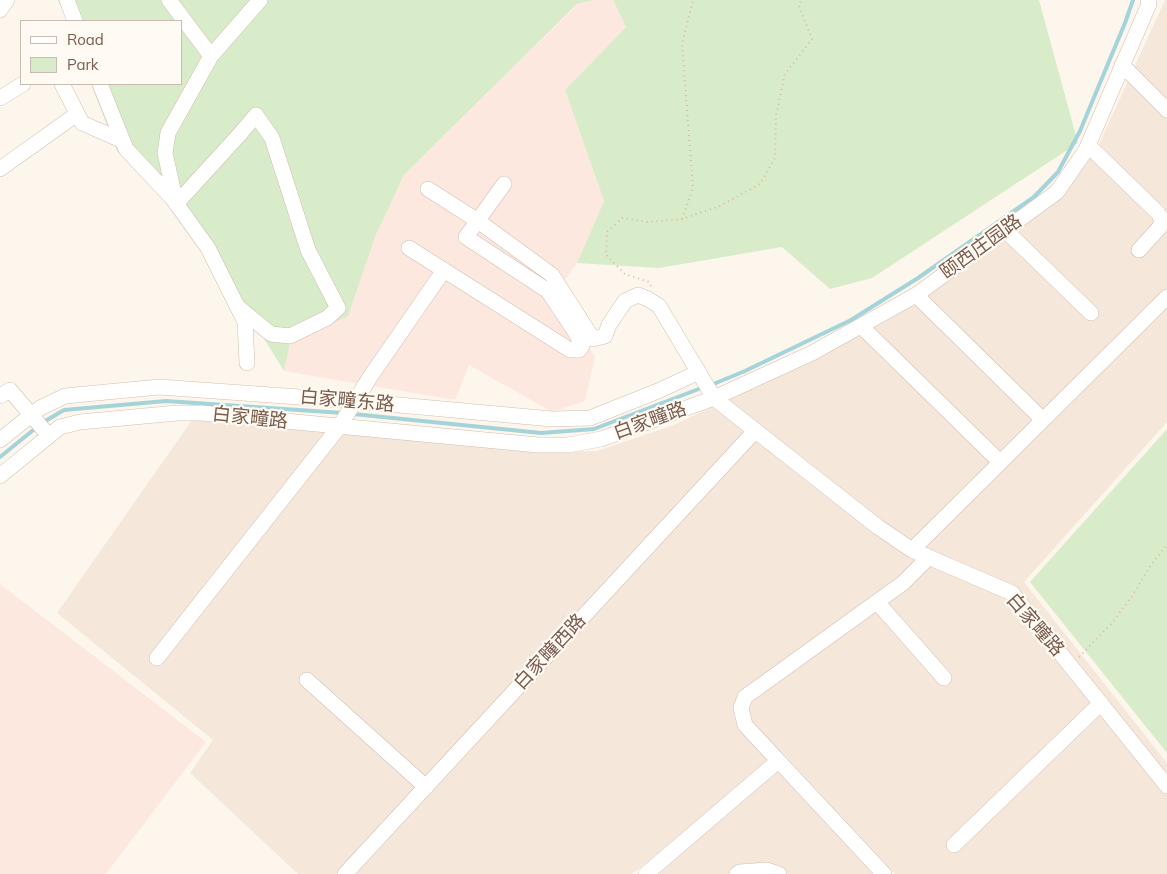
<!DOCTYPE html>
<html>
<head>
<meta charset="utf-8">
<style>
  body { margin:0 }
  #map { position:relative; width:1167px; height:874px; overflow:hidden; background:#fdf6ec; font-family:Mulish,sans-serif }
  canvas { display:block }
  .legend { position:absolute; left:20px; top:20px; width:162px; height:65px; box-sizing:border-box; background:#fffaf3; border:1px solid #cabbb1; margin:0; padding:6px 9px; list-style:none; font-size:15px; color:#7a5c4d }
  .legend li { display:flex; align-items:center; gap:10px; height:25px }
  .legend b { width:25px; border:1px solid #cabbb1 }
</style>
</head>
<body>
<div id="map">
<canvas width="1167" height="874"></canvas>
<ul class="legend">
<li><b style="height:6px;background:#fff"></b>Road</li>
<li><b style="height:14px;background:#d8ecc9"></b>Park</li>
</ul>
</div>
<script>
const ctx = document.querySelector('canvas').getContext('2d');
ctx.lineJoin = 'round';
function fill(path, color) {
  ctx.fillStyle = color;
  ctx.fill(path, 'evenodd');
}
function trace(path, color, width, dash) {
  ctx.strokeStyle = color;
  ctx.lineWidth = width;
  ctx.lineCap = dash ? 'butt' : 'round';
  ctx.setLineDash(dash || []);
  ctx.stroke(path);
}
function drawText(font, color, halo, rows, align = 'center') {
  ctx.font = font + ' Mulish,"Noto Sans SC",sans-serif';
  ctx.lineWidth = 4.5;
  ctx.setLineDash([]);
  ctx.textBaseline = 'middle';
  ctx.strokeStyle = halo;
  ctx.fillStyle = color;
  for (const [text, x, y, turn = 0] of rows) {
    ctx.save();
    ctx.translate(x, y);
    ctx.rotate((+turn || 0) * Math.PI / 180);
    ctx.textAlign = isNaN(turn) ? turn : align;
    if (halo) ctx.strokeText(text, 0, 0);
    ctx.fillText(text, 0, 0);
    ctx.restore();
  }
}
fill(new Path2D(`
  M1165 0H1167V422L1024 582 1167 763V874H895L782 752 632 874H298L190 773 213 740 57 613 192 420 552 452 597 451 674 425 826 353 968 268 1059 195 1095 153Z
  M776 770 874 874H659Z`), '#f5e8da');
fill(new Path2D(`
  M594 0H613L626 27 565 90 604 201 577 263 555 294 595 357 585 401 552 412 469 365 455 400 284 371 290 343 375 237 404 175 578 4Z
  M0 584 206 742 106 874H0Z`), '#fde8e0');
fill(new Path2D(`
  M58 0H594L577 4 404 175 375 237 348 316 290 343 284 371 194 225 117 151 91 84H181V21H67Z
  M613 0H1039L1078 143 872 278 830 289 782 247 659 268 577 263 604 201 565 90 626 27Z
  M1167 429V753L1030 582Z`), '#d8ecc9');
trace(new Path2D(`
  M711 385 745 371 851 320 918 278 1034 197 1058 172 1080 131 1125 23 1133 0
  M353 414 541 433 594 429 704 387
  M42 423 64 410 166 401 343 413
  M0 457 37 427`), '#a5d3da', 4);
const minor = new Path2D(`
  M67 0 75 21
  M169 0 211 56
  M0 10 7 0
  M1122 65 1167 110
  M62 84 82 123 123 141
  M100 84 126 149 173 199 208 248 245 322 247 363
  M0 98 23 84
  M1088 145 1158 213 1163 221 1159 228 1139 250
  M0 169 77 114
  M428 189 478 221 552 275 593 339 605 336 609 325 625 301 638 295 648 299 659 306 714 398 812 353 916 295 1057 192 1086 150 1149 4 1148 0
  M176 203 165 153 168 133 211 56 260 0
  M176 204 240 134 256 115 272 138 308 250 338 308 327 318 290 336 271 334 238 307
  M1005 230 1091 313
  M409 248 570 350H579L582 346 576 333 548 291 466 237 504 184
  M916 295 1043 420
  M862 327 1000 462
  M0 396 10 390 49 436
  M0 440 40 408 65 396 159 387 355 401 552 419 590 418 658 391 699 372
  M0 476 60 427 80 422 177 413H201L538 445H568L601 439 714 398 878 527 912 550 1012 593 1167 786
  M912 550 1167 297
  M877 602 944 678
  M157 658 339 427 370 377 444 270
  M307 680 426 787
  M954 845 1101 703
  M345 874 755 431
  M646 874 778 761
  M737 874 740 872 767 870 779 874
  M884 874 745 725 741 708 745 697 903 583 929 557`);
trace(minor, '#d1beb0', 16);
trace(new Path2D(`
  M682 219 693 188 682 44 693 0
  M651 286 649 282 625 274 606 255 607 232 622 218 648 222 682 219 720 206 760 184 775 158 776 115 785 74 812 39 799 6 801 0
  M1079 657 1113 622 1132 596 1151 565 1167 545`), '#d9b8a5', 2, [1, 4]);
trace(minor, '#fff', 15);
drawText('19px', '#7a5c4d', '#fffaf3', [
  ["颐西庄园路",981,247,-36],
  ["白家疃东路",347,401,5],
  ["白家疃路",250,418,6],
  ["白家疃路",650,421,-20],
  ["白家疃路",1035,625,49],
  ["白家疃西路",550,652,-47]
]);
</script>
</body>
</html>
